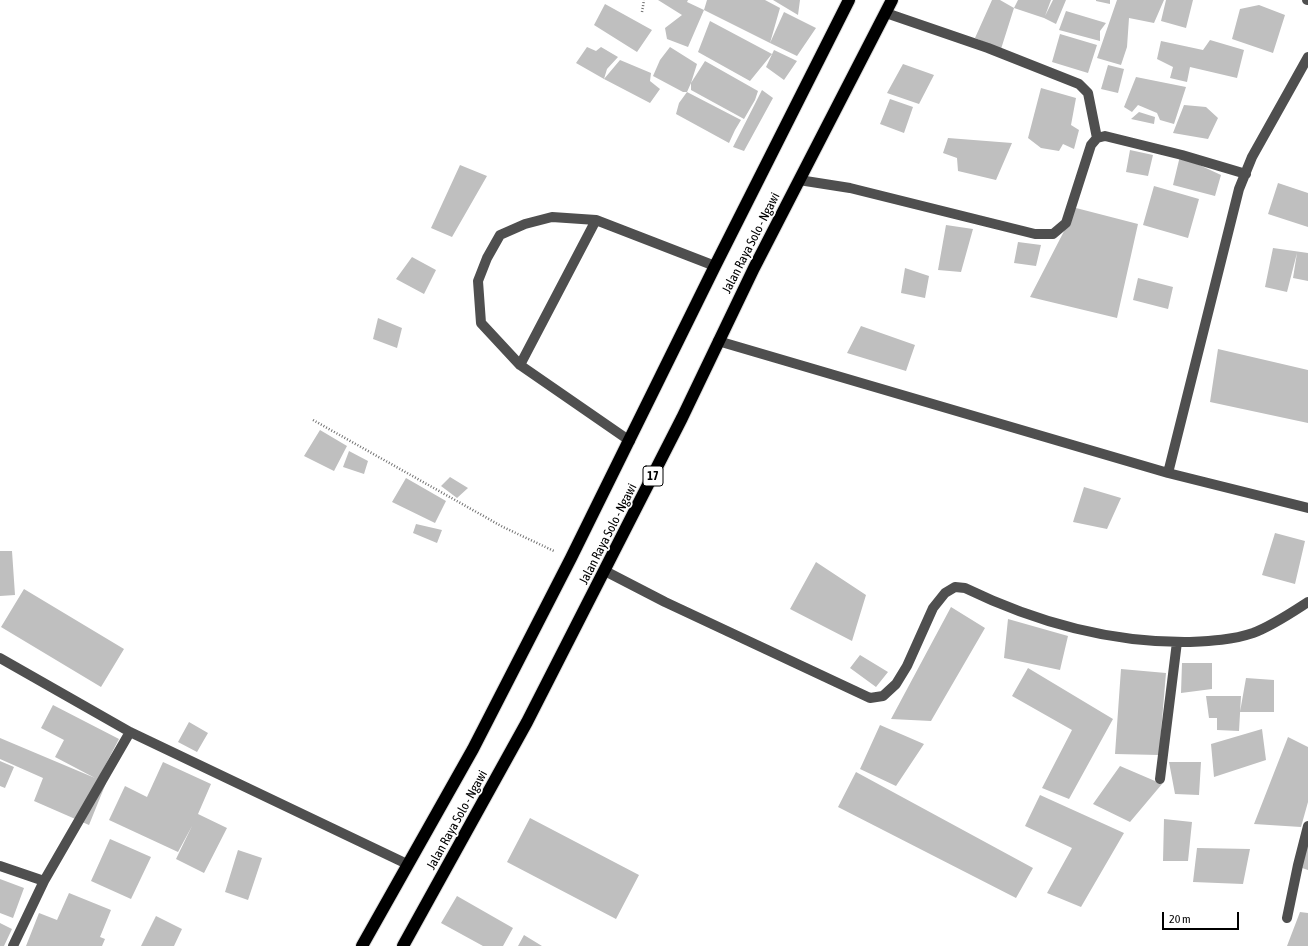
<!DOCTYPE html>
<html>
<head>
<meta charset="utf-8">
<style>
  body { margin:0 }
  #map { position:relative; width:1308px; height:946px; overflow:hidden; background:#fff; font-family:"Asap Condensed",sans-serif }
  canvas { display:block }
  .scale { position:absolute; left:1162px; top:912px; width:77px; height:18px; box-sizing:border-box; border:2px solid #000; border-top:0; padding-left:5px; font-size:12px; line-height:14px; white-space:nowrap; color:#000; -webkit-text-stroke:3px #fff; paint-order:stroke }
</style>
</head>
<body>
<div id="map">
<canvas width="1308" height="946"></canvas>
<div class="scale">20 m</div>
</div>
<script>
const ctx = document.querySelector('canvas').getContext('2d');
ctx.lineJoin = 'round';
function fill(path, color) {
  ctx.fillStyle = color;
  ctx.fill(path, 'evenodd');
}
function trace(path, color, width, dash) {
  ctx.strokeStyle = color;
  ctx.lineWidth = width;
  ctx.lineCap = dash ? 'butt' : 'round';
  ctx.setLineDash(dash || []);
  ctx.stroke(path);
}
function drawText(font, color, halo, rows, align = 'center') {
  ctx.font = font + ' "Asap Condensed",sans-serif';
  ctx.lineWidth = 3.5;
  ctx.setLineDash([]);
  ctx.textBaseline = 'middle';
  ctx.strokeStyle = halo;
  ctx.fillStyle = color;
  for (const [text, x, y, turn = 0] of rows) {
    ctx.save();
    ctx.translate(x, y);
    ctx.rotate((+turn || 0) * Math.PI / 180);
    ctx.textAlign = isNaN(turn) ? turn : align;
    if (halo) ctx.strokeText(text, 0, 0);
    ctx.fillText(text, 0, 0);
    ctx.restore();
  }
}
fill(new Path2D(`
  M658 0H688L687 2 704 10 688 47 667 39 665 28 682 15Z
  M707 0H765L780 8 770 43 704 10Z
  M773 0H800L798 15Z
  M992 0H1000L1014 8 1001 49 975 38Z
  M1018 0H1051L1045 16 1053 0H1066L1056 24 1044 18 1014 8Z
  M1096 0H1110V4L1096 1Z
  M1117 0H1164L1154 23 1129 18 1127 47 1121 65 1097 58Z
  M1166 0H1193L1186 28 1161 21Z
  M605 4 652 30 637 52 594 25Z
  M1259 5 1285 15 1273 53 1232 39 1240 9Z
  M1066 11 1106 23 1100 31V41L1059 30Z
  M784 12 816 28 797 56 770 43Z
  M710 21 772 54 750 81 698 52Z
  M1060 34 1097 45 1088 73 1052 62Z
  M1210 40 1244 50 1237 78 1190 67 1187 82 1170 78 1173 67 1157 59 1161 41 1203 50Z
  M587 47 596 51 601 47 618 57 607 69 604 79 576 63Z
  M670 47 697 64 691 83 687 92H683L653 76 660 60Z
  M774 50 797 61 784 80 766 67Z
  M620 60 651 73 650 81 660 89 650 103 604 79Z
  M705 61 758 91 755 100 744 119 691 90V83Z
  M903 64 934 75 919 104 887 93Z
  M1108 65 1124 69 1118 93 1101 89Z
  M1136 77 1186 87 1174 124 1160 120 1157 113 1138 105 1132 112 1124 107Z
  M1041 88 1076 98 1071 125 1079 130 1074 149 1063 144 1059 151 1041 148 1028 138Z
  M762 90 773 98 744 151 733 147Z
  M687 92 741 120 735 130 729 143 676 114 679 103Z
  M890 99 913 107 904 133 880 124Z
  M1184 105 1206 107 1218 118 1208 139 1173 133Z
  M1139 112 1155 117 1154 124 1131 119Z
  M948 138 1012 143 996 180 958 171 957 158 943 153Z
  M1130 150 1153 155 1148 176 1126 172Z
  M1180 156 1221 175 1215 196 1173 185Z
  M460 165 487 176 452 237 431 228Z
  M1278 183 1308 193V227L1268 214Z
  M1154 186 1199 199 1188 238 1143 225Z
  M1076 208 1138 224 1117 318 1030 297Z
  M946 225 973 229 961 272 938 270Z
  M1018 242 1041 245 1036 266 1014 263Z
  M1273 248 1308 253V281L1293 278 1297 253 1287 292 1265 287Z
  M412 257 436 270 424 294 396 279Z
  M905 268 929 276 925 298 901 293Z
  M1138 278 1173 287 1168 309 1133 300Z
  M378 318 402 328 397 348 373 339Z
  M861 326 915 345 906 371 847 353Z
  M1218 349 1308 370V423L1210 402Z
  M320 430 347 446 334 471 304 456Z
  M349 451 368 461 364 474 343 467Z
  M450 477 468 488 457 498 441 486Z
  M406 478 446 501 435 523 392 502Z
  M1084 487 1121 498 1107 529 1073 522Z
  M416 524 442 530 437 543 413 533Z
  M1275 533 1305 541 1295 584 1262 575Z
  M0 551H12L15 595 0 596Z
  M816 562 866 595 852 641 790 609Z
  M24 589 124 649 101 687 1 627Z
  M951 607 985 628 931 721 891 719Z
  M1008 619 1068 636 1060 670 1004 658Z
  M860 655 888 672 876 687 850 668Z
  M1182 663H1212V689L1181 693Z
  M1028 668 1113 719 1069 799 1042 788 1072 730 1012 696Z
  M1121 669 1166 673 1159 755 1115 754Z
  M1246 678 1274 680V712H1240Z
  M1206 696H1241L1239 731 1217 730V718H1209Z
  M53 705 119 739 98 779 106 783 89 825 34 801 43 778 0 759V738L95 778 55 757 64 740 41 728Z
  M189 722 208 733 197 752 178 742Z
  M880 725 924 744 896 786 860 769Z
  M1262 729 1266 760 1214 777 1211 744Z
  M1288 737 1308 747V802L1301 827 1254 824Z
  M0 761 14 767 5 788 0 786Z
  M163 762 211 784 198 814 227 828 204 873 176 859 192 826 178 852 109 820 125 786 147 797Z
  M1169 762H1201L1199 795 1175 794Z
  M1120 766 1162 784 1130 822 1093 804Z
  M856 772 1033 868 1016 898 838 807Z
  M1040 795 1124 833 1081 907 1047 893 1072 848 1025 826Z
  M530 818 639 875 616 919 507 862Z
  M1164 819 1192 822 1188 861H1163Z
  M1308 831V870L1299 867Z
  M110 839 151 857 131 899 91 881Z
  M1197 848 1250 849 1243 884 1193 882Z
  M238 850 262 858 248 900 225 892Z
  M0 879 24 888 13 918 0 913Z
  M69 893 111 910 100 937 105 939 102 946H26L39 913 57 920Z
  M457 896 513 928 503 946H483L441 923Z
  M1300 912 1308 913V946H1287Z
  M156 916 182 929 174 946H141Z
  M0 923 12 929 4 946H0Z
  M524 935 542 946H518Z`), '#bfbfbf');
const highway = new Path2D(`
  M362 946 473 749 571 558 715 266 849 0
  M403 946 527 722 682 418 754 268 892 0`);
trace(highway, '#dbdbdb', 14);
trace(new Path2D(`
  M642 12 644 0
  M313 420 503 527 554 551`), '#717171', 2.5, [1, 2]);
trace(new Path2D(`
  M1307 0H1308
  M886 13 988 48 1079 84 1088 93 1097 138
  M799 180 850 188 1035 234H1053L1066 223 1091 145 1097 138 1105 136 1182 155 1246 174
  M718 341 1168 473 1308 508
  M520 365 596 220
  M630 441 520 365 481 323 478 281 487 258 500 235 525 224 552 217 596 220 715 266
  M1168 473 1239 189 1252 157 1308 57
  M605 571 665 602 870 698 883 696 896 684 907 666 933 608 945 593 955 587 965 588C1035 622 1111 643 1190 642 1211 641 1232 640 1253 633 1272 626 1291 613 1308 602
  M0 658 130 732 407 864
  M1160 779 1177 642
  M0 866 44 881
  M1287 918 1298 865 1308 826
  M13 946 44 881 130 732`), '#4f4f4f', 10);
trace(highway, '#000', 12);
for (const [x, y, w] of [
  [653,476,20]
]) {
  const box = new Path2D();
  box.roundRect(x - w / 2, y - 10, w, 20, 3);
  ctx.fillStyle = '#fff';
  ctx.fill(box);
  trace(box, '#000', 1);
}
drawText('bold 12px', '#000', null, [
  ["17",653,476]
]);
drawText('13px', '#000', '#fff', [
  ["Jalan Raya Solo - Ngawi",751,243,-63],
  ["Jalan Raya Solo - Ngawi",608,534,-63],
  ["Jalan Raya Solo - Ngawi",457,820,-61]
]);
</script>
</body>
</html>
